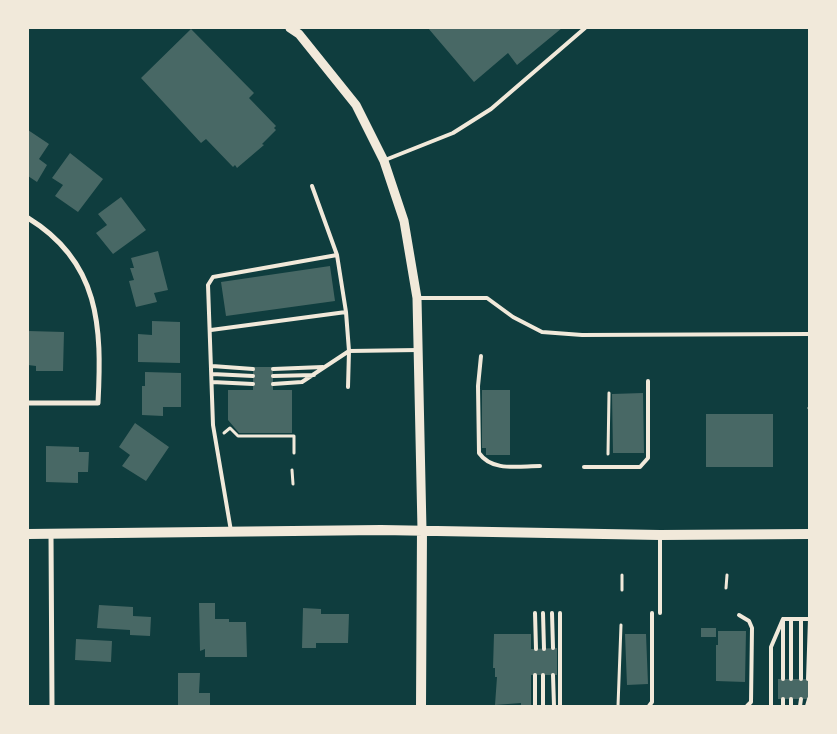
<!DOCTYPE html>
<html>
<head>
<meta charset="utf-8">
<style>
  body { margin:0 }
  #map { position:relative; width:837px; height:734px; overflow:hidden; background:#0f3d3e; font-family:Lora,serif }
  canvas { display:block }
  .frame { position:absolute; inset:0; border:29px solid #f1e9da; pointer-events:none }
</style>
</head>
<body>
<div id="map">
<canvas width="837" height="734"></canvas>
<div class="frame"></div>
</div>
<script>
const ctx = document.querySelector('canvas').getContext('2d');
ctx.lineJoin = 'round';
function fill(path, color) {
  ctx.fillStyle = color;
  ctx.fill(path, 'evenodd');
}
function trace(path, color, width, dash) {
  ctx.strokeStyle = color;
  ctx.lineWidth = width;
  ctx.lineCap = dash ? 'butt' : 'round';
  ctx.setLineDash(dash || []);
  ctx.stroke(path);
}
fill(new Path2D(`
  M428 28H562L517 65 508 53 474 82Z
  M191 29 254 93 249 98 276 126 274 128 276 130 262 144 264 145 237 168 235 165 233 167 206 139 201 143 141 78Z
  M28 130 49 144 39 159 47 165 37 182 28 176Z
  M70 153 103 179 78 212 55 196 63 185 52 178Z
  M121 197 146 230 113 254 96 233 107 225 98 214Z
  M158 251 168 290 154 293 157 302 136 307 129 281 134 280 130 268H134L131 258Z
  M330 266 335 301 226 316 221 282Z
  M152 321 180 322V363L138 362V334L152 335Z
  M28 331 64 332 63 371H36V366L28 365Z
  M253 367H273V390H292V433H239L228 420V390H253Z
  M145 372 181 373V407H163V416L142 415V386H145Z
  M482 390H510V455H486V448H482Z
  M643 393 644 453H613L612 394Z
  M706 414H773V467H706Z
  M135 423 169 447 146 481 122 466 130 455 119 447Z
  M46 446 79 447V452H89L88 472H78V483L46 482Z
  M199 603H215V619H229V622H246L247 657H205V649L200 651Z
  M99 605 133 607V616L151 617 150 636 130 635V630L97 628Z
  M303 608 321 609V614H349L348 643H316V648H302Z
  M701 628H716V637H701Z
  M718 631H746L745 682 716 681V645H718Z
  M494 634H531V649L557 648V675H531V705H521V703L495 705 497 677H495V668H493Z
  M625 634H646L648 684 627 685Z
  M76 639 112 641 111 662 75 660Z
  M178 673H200L199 693H210V706H178Z
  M778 679H810V699H778Z`), '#486865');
trace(new Path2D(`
  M809 408H810
  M224 433 230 428 238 436H294V453
  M608 454 609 393
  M292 470 293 484
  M726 588 727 575
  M622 590V575
  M618 706 621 625`), '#f1e9da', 3);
trace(new Path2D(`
  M385 160 453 133 491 109 585 28
  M417 298H487L513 317 542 332 582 335 810 334
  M211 330 346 312
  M481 356 478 386 479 453C492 472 519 466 540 466
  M212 366 253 369
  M273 369 323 367
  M212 374 253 376
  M273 376 314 375
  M212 382 253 384
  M273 384 302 382 349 351 346 312 337 255 312 186
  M348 387 349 351 418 350
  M584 467H640L648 458V381
  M231 531 213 425 208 285 213 277 337 255
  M535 613 536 649
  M543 613 544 649
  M552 613 553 648
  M560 613V706
  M660 613V535
  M739 615 749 621 752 628 751 702 747 706
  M783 619H810L808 679
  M801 619V679
  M535 675V706
  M543 675V706
  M553 675 554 706
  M783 679V621
  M791 679V619
  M649 706 652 702V613
  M771 706V647L783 619
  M783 706V699
  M791 706V699
  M800 706 801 699
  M807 706 809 699`), '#f1e9da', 4);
trace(new Path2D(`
  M28 218C100 262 102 327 98 403H28
  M51 534 52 706`), '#f1e9da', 5);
trace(new Path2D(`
  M290 28 299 34 356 105 384 161 404 221 417 298 422 530`), '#f1e9da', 9);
trace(new Path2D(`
  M28 534 381 530 660 535 810 534
  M421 706 422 530`), '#f1e9da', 10);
</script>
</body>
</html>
